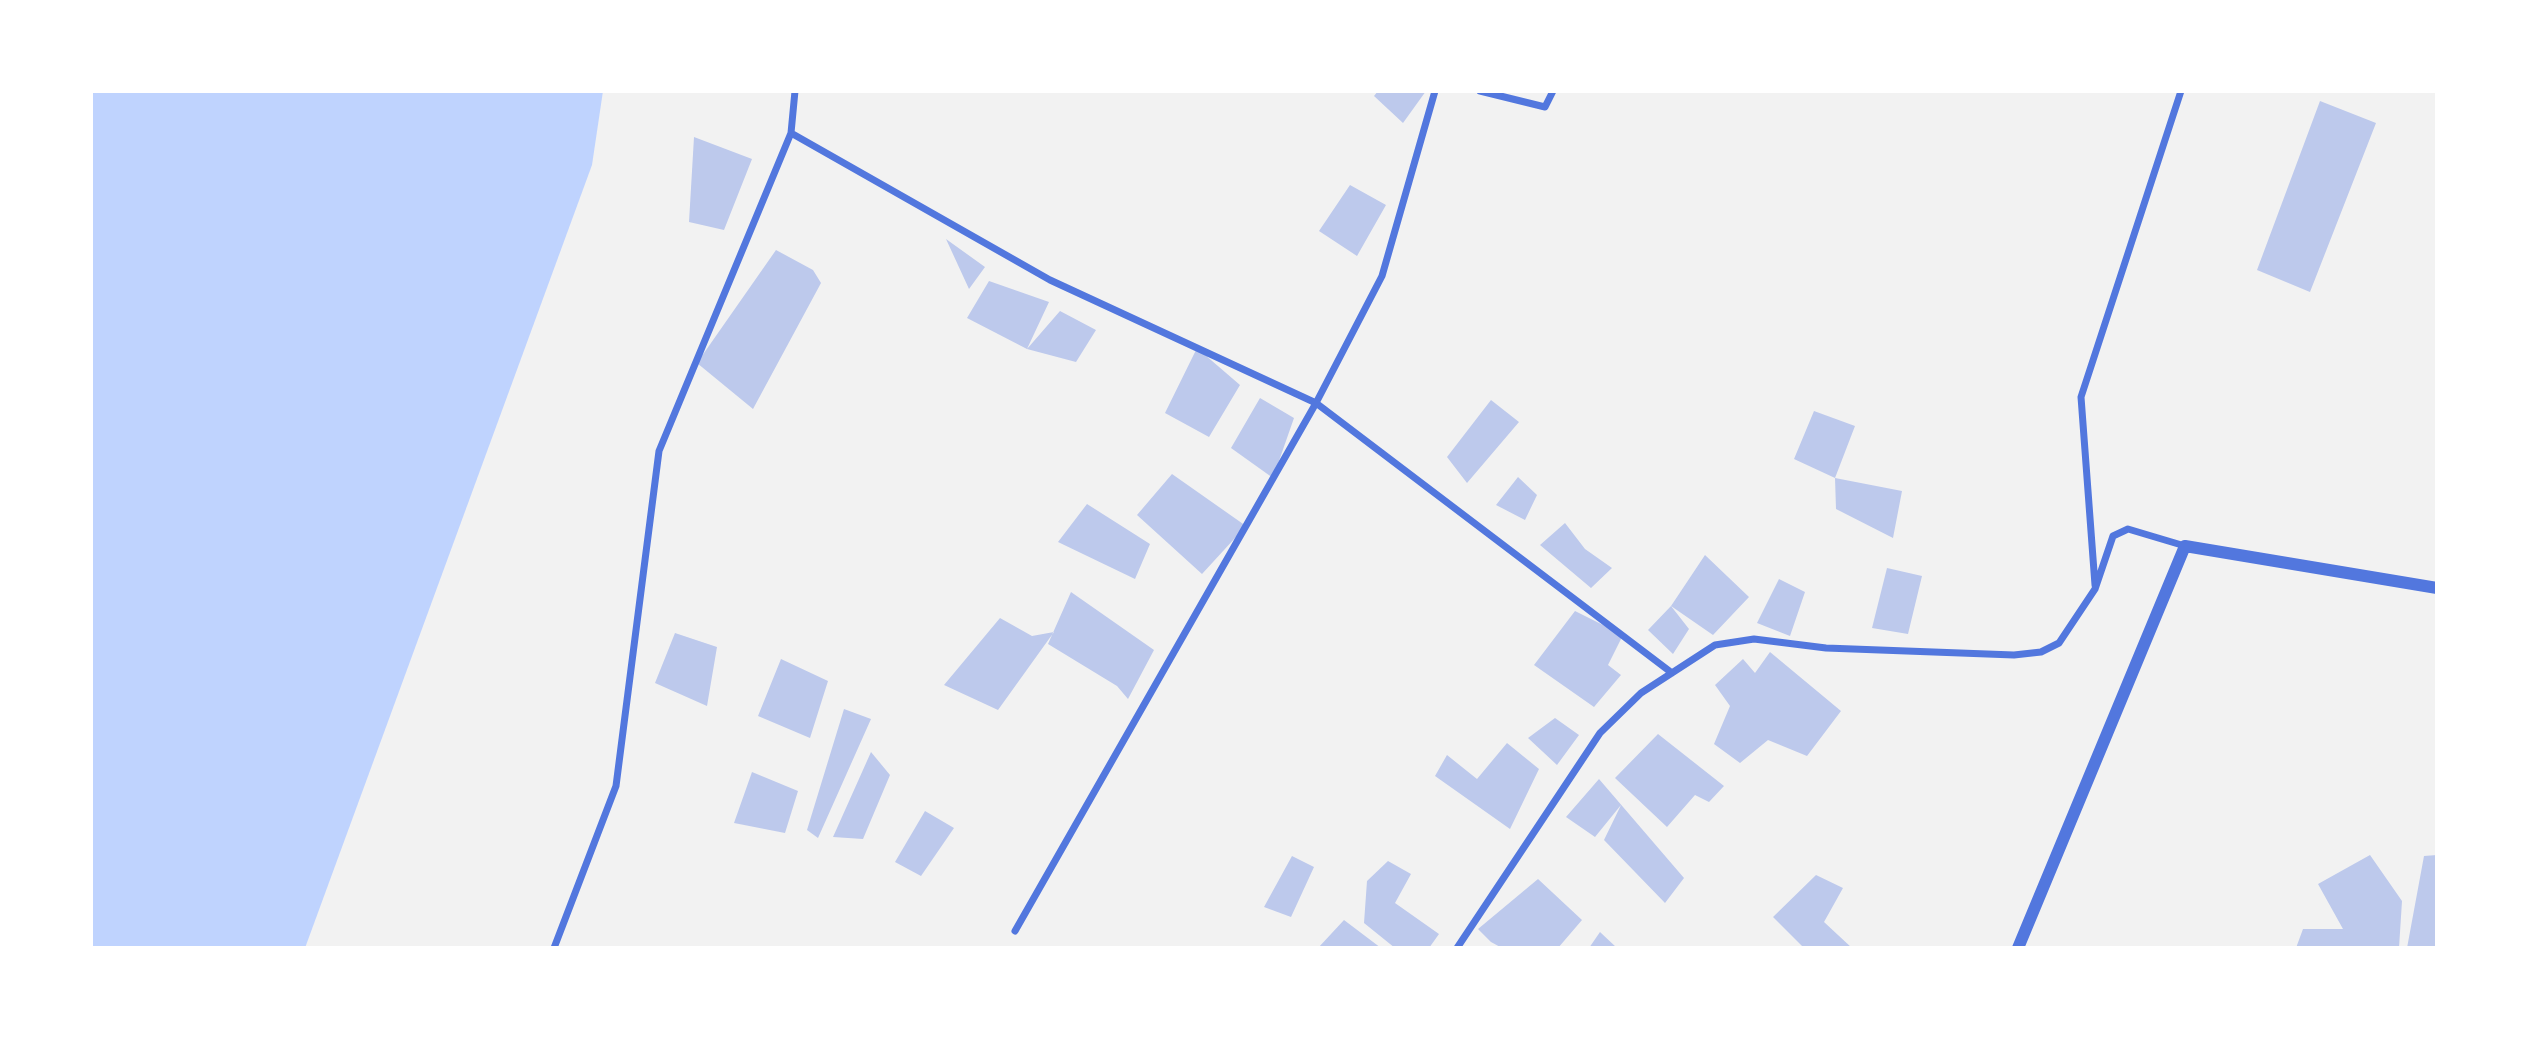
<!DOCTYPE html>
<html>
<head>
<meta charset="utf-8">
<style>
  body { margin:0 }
  #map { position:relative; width:2528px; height:1039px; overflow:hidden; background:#f2f2f2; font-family:Commissioner,sans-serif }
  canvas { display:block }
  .frame { position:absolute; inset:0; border:93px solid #fff; pointer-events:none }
</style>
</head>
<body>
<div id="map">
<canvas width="2528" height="1039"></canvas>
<div class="frame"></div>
</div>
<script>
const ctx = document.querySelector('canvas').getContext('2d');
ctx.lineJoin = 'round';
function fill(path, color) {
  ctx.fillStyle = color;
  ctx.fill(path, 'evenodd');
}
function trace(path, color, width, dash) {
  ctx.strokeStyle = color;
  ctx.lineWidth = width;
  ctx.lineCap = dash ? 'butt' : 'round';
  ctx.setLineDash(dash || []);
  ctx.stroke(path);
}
fill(new Path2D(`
  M91 91H603L592 165 305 948H91Z`), '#bfd3fe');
fill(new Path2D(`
  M1378 91H1426L1403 123 1374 96Z
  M2320 101 2376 123 2310 292 2257 270Z
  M694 137 752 159 724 230 689 222Z
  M1350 185 1386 205 1357 256 1319 231Z
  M946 239 985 267 969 289Z
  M776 250 813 270 821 283 753 409 697 363Z
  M989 281 1049 302 1027 349 967 318Z
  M1060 311 1096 330 1076 362 1027 349Z
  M1197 348 1240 385 1209 437 1165 413Z
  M1260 398 1294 418 1273 478 1231 448Z
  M1491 400 1519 422 1467 483 1447 457Z
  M1814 411 1855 426 1835 478 1902 491 1893 538 1836 509 1835 478 1794 459Z
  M1172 474 1246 526 1202 574 1137 515Z
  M1518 477 1537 495 1525 520 1496 505Z
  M1087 504 1150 544 1135 579 1058 542Z
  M1565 523 1585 549 1612 568 1591 588 1540 545Z
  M1705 555 1749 597 1713 635 1671 606Z
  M1887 568 1922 576 1908 634 1872 628Z
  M1779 579 1805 592 1790 636 1757 623Z
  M1071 592 1154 650 1128 699 1117 686 1048 644Z
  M1671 606 1689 629 1673 654 1648 630Z
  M1575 611 1623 635 1608 665 1621 675 1594 707 1534 665Z
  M1000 618 1032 636 1054 632 998 710 944 685Z
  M675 633 717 647 707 706 655 683Z
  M1770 652 1841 711 1807 756 1768 740 1740 763 1714 744 1730 706 1715 685 1743 659 1755 673Z
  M781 659 828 681 810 738 758 716Z
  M844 709 871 719 818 838 807 830Z
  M1555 718 1579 735 1557 765 1528 738Z
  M1658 734 1724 786 1709 802 1695 795 1667 827 1615 778Z
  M1507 743 1539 769 1510 829 1435 776 1447 755 1477 779Z
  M871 752 890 775 863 839 833 837Z
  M752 772 798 791 785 833 734 823Z
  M1599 779 1684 878 1665 903 1604 840 1621 805 1595 837 1566 817Z
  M925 811 954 828 921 876 895 862Z
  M2370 855 2402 901 2399 948H2296L2303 929H2343L2318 884Z
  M2437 855V948H2407L2424 856Z
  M1292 856 1314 867 1291 917 1264 907Z
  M1388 861 1411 874 1395 903 1439 934 1429 948H1395L1364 923 1367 881Z
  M1816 875 1843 888 1824 922 1852 948H1804L1773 917Z
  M1538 879 1582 920 1558 948H1502L1491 942 1478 929Z
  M1344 920 1381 948H1318Z
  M1600 932 1617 948H1589Z`), '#bdc9ec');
trace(new Path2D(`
  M1480 91 1545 107 1553 91
  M791 133 1050 280 1316 403 1672 673
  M2095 585 2081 397 2181 91
  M1015 931 1316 403 1382 276 1435 91
  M554 948 616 786 659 451 791 133 795 91
  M1457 948 1600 733 1641 693 1715 645 1754 639 1826 648 2014 655 2041 652 2059 643 2095 589 2113 536 2128 529 2185 546`), '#5277de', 7);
trace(new Path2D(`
  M2018 948 2185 546 2437 588`), '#5277de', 12);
</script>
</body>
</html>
